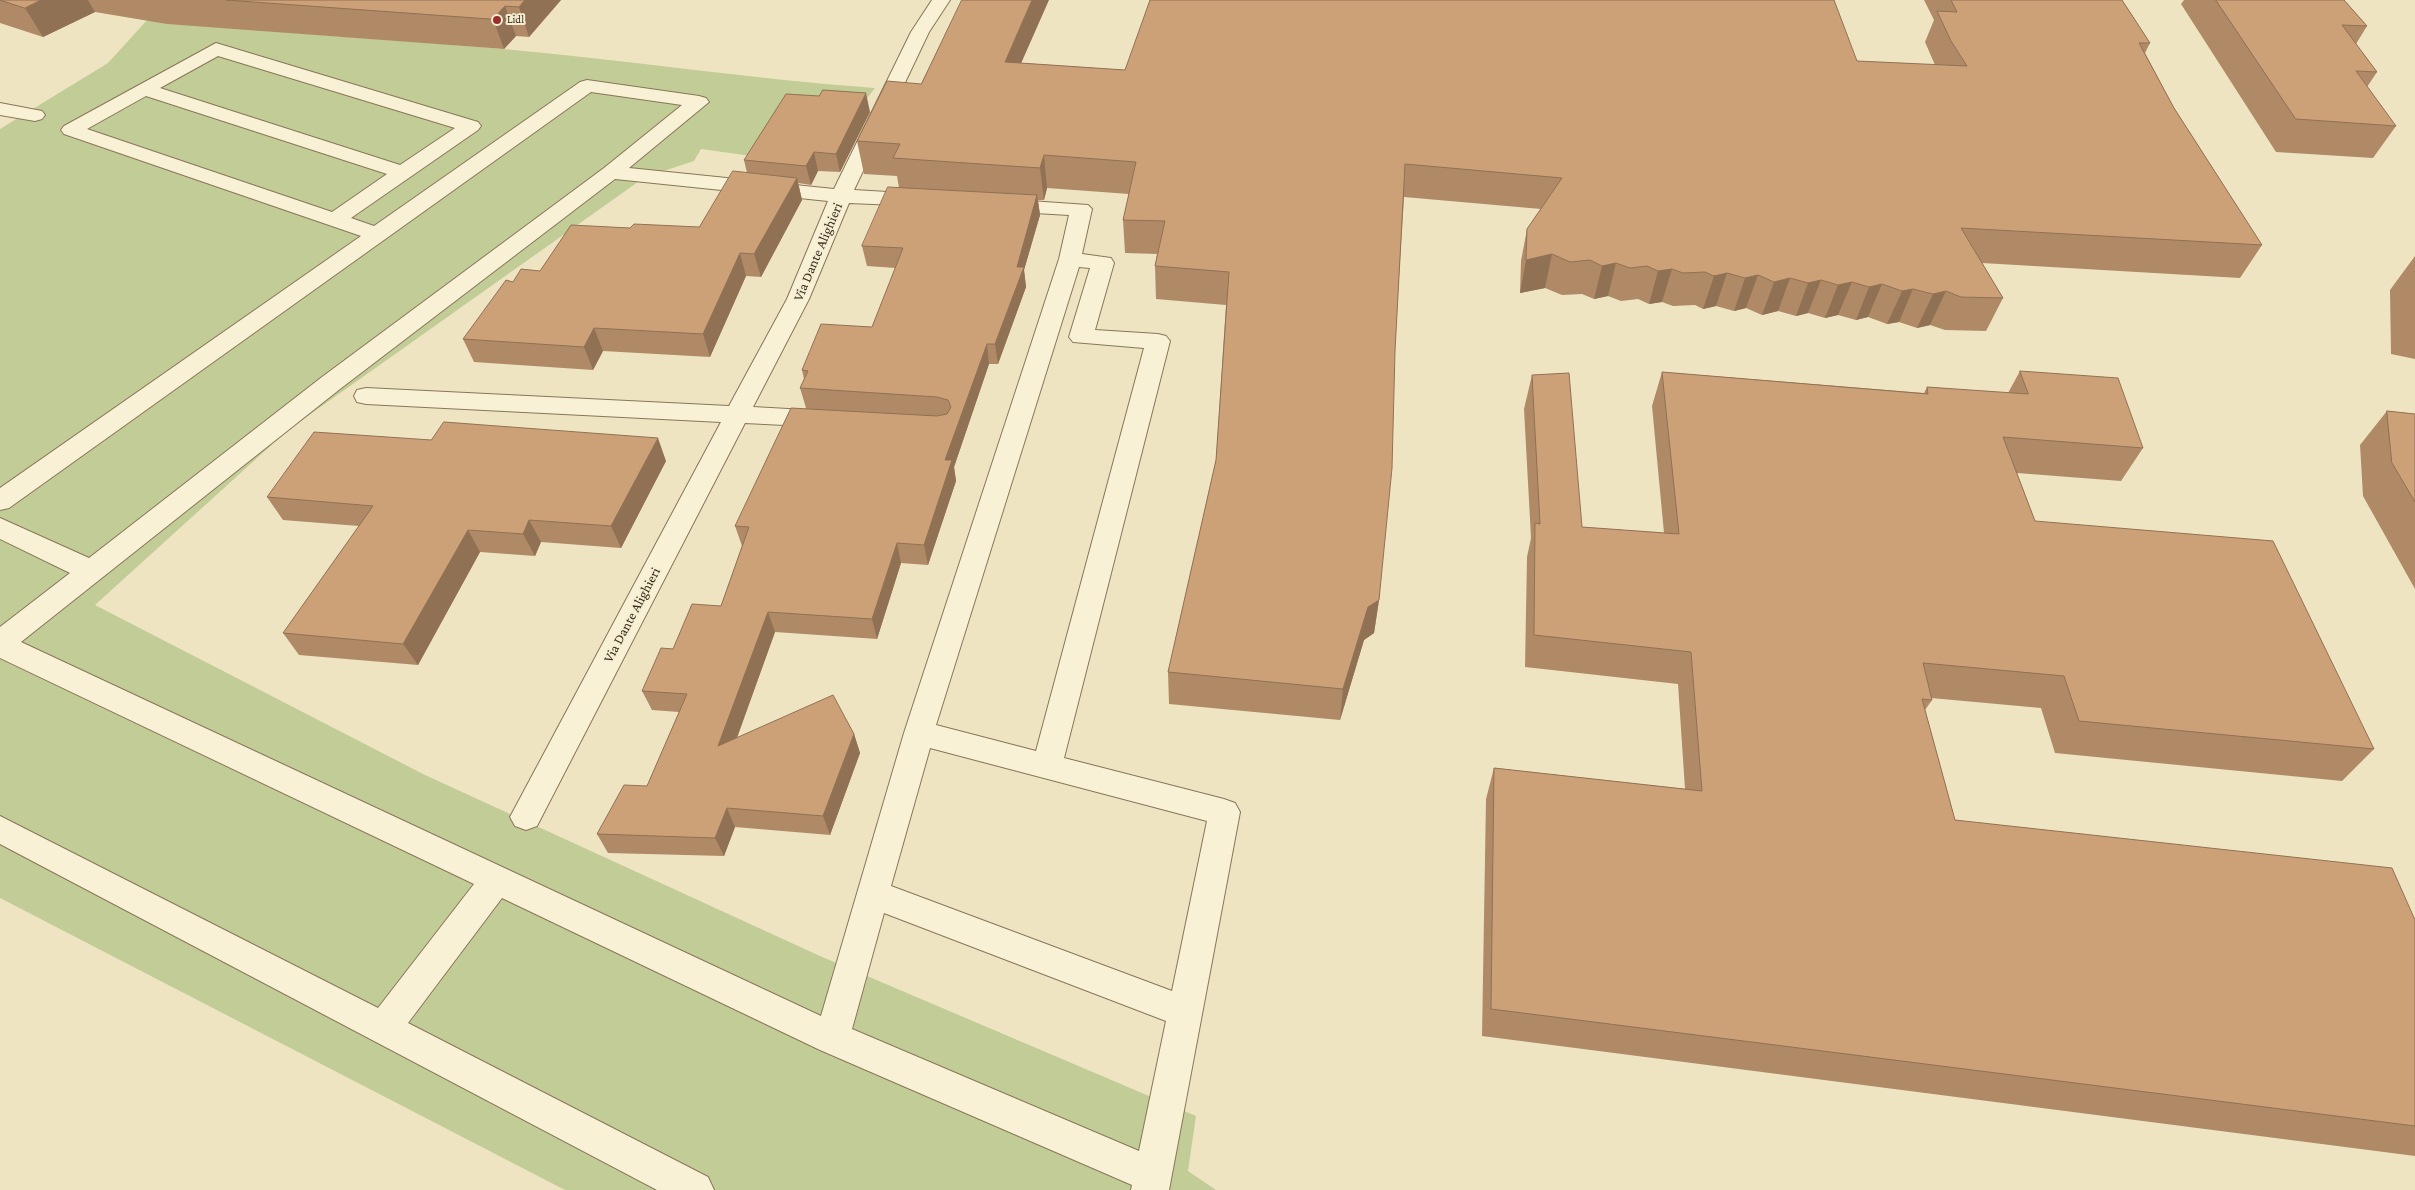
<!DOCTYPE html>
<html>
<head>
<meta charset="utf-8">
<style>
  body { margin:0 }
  canvas { display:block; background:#eee4c2 }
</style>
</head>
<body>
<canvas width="2415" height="1190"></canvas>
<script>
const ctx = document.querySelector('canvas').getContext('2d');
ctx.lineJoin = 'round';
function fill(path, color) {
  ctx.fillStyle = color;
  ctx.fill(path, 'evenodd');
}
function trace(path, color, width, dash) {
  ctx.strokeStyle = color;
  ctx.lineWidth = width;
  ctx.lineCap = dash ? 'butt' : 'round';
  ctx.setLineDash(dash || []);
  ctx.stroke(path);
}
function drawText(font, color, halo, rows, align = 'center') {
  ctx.font = font + ' "Crimson Pro",serif';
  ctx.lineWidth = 4;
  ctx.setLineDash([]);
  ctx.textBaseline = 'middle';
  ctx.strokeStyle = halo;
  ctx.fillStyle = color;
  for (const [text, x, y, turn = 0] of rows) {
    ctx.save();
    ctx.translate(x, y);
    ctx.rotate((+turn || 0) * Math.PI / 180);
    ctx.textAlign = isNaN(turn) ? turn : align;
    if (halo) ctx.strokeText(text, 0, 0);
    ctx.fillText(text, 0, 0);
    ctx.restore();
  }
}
fill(new Path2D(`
  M149 18C267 33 385 39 503 49 627 60 750 79 875 88L816 165 701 149 694 161 645 177 288 430 95 605 425 775 820 956 1196 1116 1188 1171 1216 1190H565L0 898V129L108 63Z`), '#c2cc96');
const minor = new Path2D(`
  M932 0H950L929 32 854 190 921 194 928 196 932 200 928 204 921 206 849 203 809 299 753 407 823 411 832 413 835 419 832 425 823 427 745 423 537 826 526 830 515 826 510 817 721 422 366 404 357 402 354 396 357 390 366 388 729 406 787 299 828 201 615 179 340 389 21 642 821 1016 904 733 1059 259 1069 215 1001 211 994 209 990 205 994 201 1001 199 1088 205 1092 209 1082 254 1111 258 1114 263 1095 330 1158 334 1166 336 1170 341 1064 758 1224 799 1235 803 1240 812 1169 1190H1131L1132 1185 820 1050 502 898 408 1023 708 1177 714 1190H657L0 844V816L378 1008 474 884 0 658V627L70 573 0 539V518L89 558 322 377 604 168 682 105 591 92 9 508 0 510V488L361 236 64 134 61 130 64 126 216 43 478 122 481 126 478 130 351 218 374 226 580 82 587 80 699 96 706 98 709 102 629 168 834 189 911 32ZM218 56 455 128 400 165 160 88ZM146 96 387 174 332 212 87 129ZM1079 267 1090 268 1069 337 1073 342 1144 348 1036 751 936 725ZM930 748 1207 821 1172 991 891 886ZM884 913 1166 1021 1139 1151 852 1029Z
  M0 103 42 111 45 115 42 119 35 121 0 115Z`);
trace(minor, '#887659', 2);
fill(minor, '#f9f1d5');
fill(new Path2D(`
  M0 0H561L529 37 516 36 504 49 167 24 95 12 43 37 0 23Z
  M1924 0H2122L2150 43 2145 53 2174 108 2262 245 2240 278 1982 263 2003 298 1986 331 1945 330 1930 325 1917 328 1899 322 1887 324 1868 317 1856 320 1838 315 1825 318 1808 313 1796 316 1778 311 1762 315 1746 308 1734 311 1716 306 1703 309 1695 305 1673 306 1662 302 1649 304 1638 299 1621 301 1608 296 1594 299 1582 294 1562 295 1545 288 1520 293 1521 261 1527 229 1541 209 1404 197 1379 600 1374 633 1364 640 1340 720 1169 704 1168 672 1216 460 1226 305 1156 299 1155 266 1157 254 1125 253 1123 220 1129 194 1047 188 1044 200H1038L1040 215 1024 270 1026 287 998 364H989L954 467 956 481 928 565 901 563 877 639 775 632 737 738 854 734 860 753 830 835 735 827 724 856 608 853 597 834 647 786 679 712 652 710 642 691 673 649 721 606 742 546 735 526 806 408 800 388 804 379 802 370 872 327 896 268 867 266 862 246 899 188 897 176 864 174 857 141 921 84 1022 63 1125 70 1857 61 1935 65 1925 42 1934 20Z
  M2184 0H2344L2367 26 2356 44 2377 72 2367 87 2396 126 2373 158 2276 152 2181 4Z
  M870 112 840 172 818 171 811 185 798 183 802 200 761 277 746 276 710 357 603 351 593 370 474 362 463 339 513 282 540 271 630 228 699 227 747 173 744 160Z
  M2415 256V359L2391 354 2390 290Z
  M2020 371 2143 448 2121 481 2017 473 2035 521 2374 749 2342 781 2055 753 2041 708 1931 698 1932 700 1925 710 1955 820 2415 920V1156L1482 1036 1486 799 1494 768 1685 789 1678 684 1525 667 1527 557 1531 538 1524 409 1532 375 1582 527 1664 533 1652 406 1662 372 1924 393 1927 387 2008 393Z
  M2387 411 2415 414V589L2363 496 2360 445Z
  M666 461 621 548 541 542 535 556 480 552 418 665 299 655 283 633 359 526 283 520 267 497Z`), '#b08a67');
fill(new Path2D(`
  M41 0H88L95 12 43 37 25 8Z
  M525 0H561L529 37 519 7Z
  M1032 0H1049L1008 93 1005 62Z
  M505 6 516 36 504 49 493 19Z
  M866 93 870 112 840 172 836 154Z
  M814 152 818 171 811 185 806 166Z
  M1044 155 1047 188 1044 200 1040 168Z
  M797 178 802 200 761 277 754 254Z
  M1037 195 1040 215 1024 270 1026 287 998 364 995 344Z
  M740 253 746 276 710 357 703 334Z
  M1552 254 1545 288 1520 293 1526 260Z
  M1616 263 1608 296 1594 299 1602 266Z
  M1672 269 1662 302 1649 304 1658 271Z
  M1727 273 1716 306 1703 309 1714 276Z
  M1758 275 1746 308 1734 311 1745 278Z
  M1790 278 1778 311 1762 315 1774 282Z
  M1821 280 1808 313 1796 316 1808 283Z
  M1852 282 1838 315 1825 318 1838 285Z
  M1882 284 1868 317 1856 320 1869 287Z
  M1913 289 1899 322 1887 324 1902 291Z
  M1946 291 1930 325 1917 328 1933 294Z
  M594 328 603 351 593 370 584 347Z
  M987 344 989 364 954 467 956 481 928 565 924 545 945 460Z
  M658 438 666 461 621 548 611 526Z
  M529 520 541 542 535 556 523 534Z
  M468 530 480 552 418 665 403 644Z
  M897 543 901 563 877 639 872 619Z
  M1379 600 1374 633 1364 640 1340 720 1343 689 1368 607Z
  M768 612 775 632 727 765 718 746Z
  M854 734 860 753 830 835 823 816Z
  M727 808 735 827 724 856 715 838Z`), '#907154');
const building = new Path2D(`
  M0 0H41L25 8Z
  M226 0H525L519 7 505 6 493 19Z
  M962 0H1032L1005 62 1125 70 1150 0H1834L1857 61 1967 66 1951 41 1937 11 1957 12 1951 0H2122L2150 43H2139L2174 108 2262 245 1961 228 2003 298 1961 297 1946 291 1933 294 1913 289 1902 291 1882 284 1869 287 1852 282 1838 285 1821 280 1808 283 1790 278 1774 282 1758 275 1745 278 1727 273 1714 276 1705 272 1683 273 1672 269 1658 271 1647 266 1630 268 1616 263 1602 266 1590 260 1570 262 1552 254 1526 260 1527 229 1562 178 1405 164 1395 351 1392 468 1379 600 1368 607 1343 689 1168 672 1216 460 1229 272 1155 266 1165 221 1123 220 1136 162 1044 155 1040 168 893 158 900 144 857 141 887 81 921 84Z
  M2216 0H2344L2367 26 2342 25 2377 72 2356 71 2396 126 2296 119Z
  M823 90 866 93 836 154 814 152 806 166 744 160 786 94 819 96Z
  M733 171 797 178 754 254 740 253 703 334 594 328 584 347 463 339 506 280 513 282 521 269 540 271 571 225 630 228 634 224 699 227Z
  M888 187 1037 195 1017 267H1024L995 344H987L945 460H952L924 545 897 543 872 619 768 612 718 746 833 695 854 734 823 816 727 808 715 838 597 834 624 785 647 786 687 694 642 691 661 648 673 649 692 604 721 606 749 527 735 526 791 408 937 416 947 414 951 407 948 400 937 397 800 388 808 371 802 370 821 324 872 327 903 248 862 246Z
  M2020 371 2118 378 2143 448 2003 437 2035 521 2273 541 2374 749 2079 721 2064 676 1923 663 1932 700 1922 699 1955 820 2392 868 2415 920V1126L1491 1009 1494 768 1702 791 1691 652 1534 635 1535 523 1540 524 1532 375 1569 373 1582 527 1679 534 1662 372 1928 394 1927 387 2028 394Z
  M2387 411 2415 414V502L2392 463Z
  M444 422 658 438 611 526 529 520 523 534 468 530 403 644 283 633 373 506 267 497 314 432 431 440Z`);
fill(building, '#cda178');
trace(building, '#907154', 1);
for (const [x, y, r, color] of [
  [497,20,5,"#983029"]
]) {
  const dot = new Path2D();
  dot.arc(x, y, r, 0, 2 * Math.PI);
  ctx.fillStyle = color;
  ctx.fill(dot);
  trace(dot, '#f6eed2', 2);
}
drawText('11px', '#382c1d', '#f6eed2', [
  ["Lidl",507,20]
], 'left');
drawText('14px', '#382c1d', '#f6eed2', [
  ["Via Dante Alighieri",818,252,-67],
  ["Via Dante Alighieri",632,615,-62]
]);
</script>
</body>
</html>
